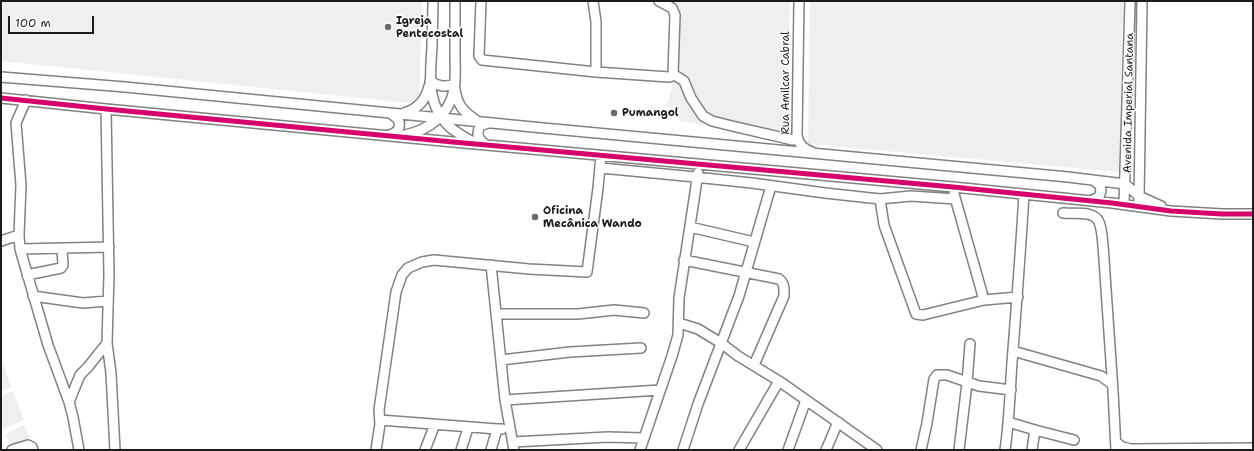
<!DOCTYPE html>
<html>
<head>
<meta charset="utf-8">
<style>
  body { margin:0 }
  #map { position:relative; width:1254px; height:451px; overflow:hidden; background:#fff; font-family:"Shantell Sans",sans-serif }
  canvas { display:block }
  .frame { position:absolute; inset:0; border:2px solid #1c1c1c; pointer-events:none }
  .scale { position:absolute; left:8px; top:16px; width:86px; height:18px; box-sizing:border-box; border:2px solid #1c1c1c; border-top:0; padding-left:5px; font-size:12px; line-height:14px; white-space:nowrap; color:#1c1c1c; -webkit-text-stroke:3px #fff; paint-order:stroke }
</style>
</head>
<body>
<div id="map">
<canvas width="1254" height="451"></canvas>
<div class="frame"></div>
<div class="scale">100 m</div>
</div>
<script>
const ctx = document.querySelector('canvas').getContext('2d');
ctx.lineJoin = 'round';
function fill(path, color) {
  ctx.fillStyle = color;
  ctx.fill(path, 'evenodd');
}
function trace(path, color, width, dash) {
  ctx.strokeStyle = color;
  ctx.lineWidth = width;
  ctx.lineCap = dash ? 'butt' : 'round';
  ctx.setLineDash(dash || []);
  ctx.stroke(path);
}
function drawText(font, color, halo, rows, align = 'center') {
  ctx.font = font + ' "Shantell Sans",sans-serif';
  ctx.lineWidth = 3;
  ctx.setLineDash([]);
  ctx.textBaseline = 'middle';
  ctx.strokeStyle = halo;
  ctx.fillStyle = color;
  for (const [text, x, y, turn = 0] of rows) {
    ctx.save();
    ctx.translate(x, y);
    ctx.rotate((+turn || 0) * Math.PI / 180);
    ctx.textAlign = isNaN(turn) ? turn : align;
    if (halo) ctx.strokeText(text, 0, 0);
    ctx.fillText(text, 0, 0);
    ctx.restore();
  }
}
fill(new Path2D(`
  M1 1H422L419 104 1 61Z
  M667 1H790L787 140 680 121 667 105 674 81 675 8Z
  M810 1H1123L1119 172 808 144Z
  M1 357 11 387 1 391Z
  M13 391 24 420 3 429 1 425V396Z
  M24 425 30 438 10 445 6 434Z`), '#efefef');
const minor = new Path2D(`
  M433 1C433 16 432 32 432 47 430 77 426 106 451 128 458 133 466 139 474 142
  M481 1 479 56 482 60 596 72 669 77 672 76 673 74 675 15 672 8 659 1
  M593 1 596 22V72
  M799 1 797 135C798 144 803 149 812 152
  M673 74 684 81 691 98 703 116 712 121 732 126 793 140
  M1 77 125 87 543 128 1068 177 1125 184 1139 196 1161 206
  M430 81C438 86 445 88 455 84
  M455 89C457 104 463 112 476 120
  M1 98 106 109 453 142 953 187 1112 203 1171 211 1222 214H1253
  M26 100 16 123 21 185 19 235 20 249 48 345 69 402 73 417 79 450
  M106 109 109 274 107 343 111 373 115 450
  M404 113C418 109 426 100 429 86
  M389 135C397 133 402 128 398 119L390 113
  M405 135C429 130 449 115 454 90 456 79 455 67 455 56 455 38 455 19 455 1
  M485 144C478 140 476 134 480 126L488 123
  M601 168 685 176 752 183 825 193 880 199 911 196 955 199
  M954 194 984 300
  M880 199 884 225 916 314 923 315 984 300 1018 297
  M1090 201 1099 197 1101 191 1100 185 1093 180
  M1139 201 1142 1
  M1124 204 1130 1
  M1063 213C1074 214 1094 210 1099 222 1102 229 1102 238 1103 245L1113 391 1116 450
  M690 227 754 242
  M1 241 19 235
  M20 249 109 247
  M684 260 779 279C785 284 784 289 784 296L754 365
  M491 265 505 400 514 450
  M27 275 61 268 63 265 62 249
  M33 296 83 303 108 301
  M496 314H578L614 310 644 313
  M679 323 698 329 721 343 738 356 779 381 877 450
  M1013 351 1101 376 1112 384
  M501 360 570 352 641 348
  M505 400 660 390
  M69 402 80 375 88 367 107 343
  M380 420 497 429
  M1008 422 1035 430 1032 450
  M1035 430 1074 440
  M513 442 608 437 644 438
  M1116 442 1122 447 1131 449 1253 448
  M12 450 28 445 32 447 33 450
  M376 450 380 424 379 410 396 292 402 275 408 268 422 262 434 260 529 269 587 272 598 188 601 156
  M425 450 435 424
  M461 450 468 428
  M491 450 497 429H502
  M640 450 672 356 678 335 679 298 698 173
  M683 450 698 404 739 296 771 186
  M739 450 779 381
  M788 450 806 400
  M826 450 838 422
  M921 450 927 423 934 379 937 375H947L979 386 1011 390
  M959 450 967 383 970 344
  M1005 450C1010 417 1010 383 1013 350 1017 298 1021 246 1024 194`);
trace(minor, '#828282', 12);
trace(minor, '#fff', 9);
trace(new Path2D(`
  M1 98 106 109 453 142 953 187 1112 203 1171 211 1222 214H1253`), '#d6006c', 5);
for (const [x, y, r, color] of [
  [388,27,4,"#6b6b6b"],
  [614,113,4,"#6b6b6b"],
  [535,217,4,"#6b6b6b"]
]) {
  const dot = new Path2D();
  dot.arc(x, y, r, 0, 2 * Math.PI);
  ctx.fillStyle = color;
  ctx.fill(dot);
  trace(dot, '#fff', 1.5);
}
drawText('bold 11px', '#1c1c1c', '#fff', [
  ["Igreja",396,21],
  ["Pentecostal",396,34],
  ["Pumangol",622,113],
  ["Oficina",543,211],
  ["Mecânica Wando",543,224]
], 'left');
drawText('11px', '#1c1c1c', '#fff', [
  ["Rua Amilcar Cabral",786,83,-90],
  ["Avenida Imperial Santana",1129,103,-89]
]);
</script>
</body>
</html>
